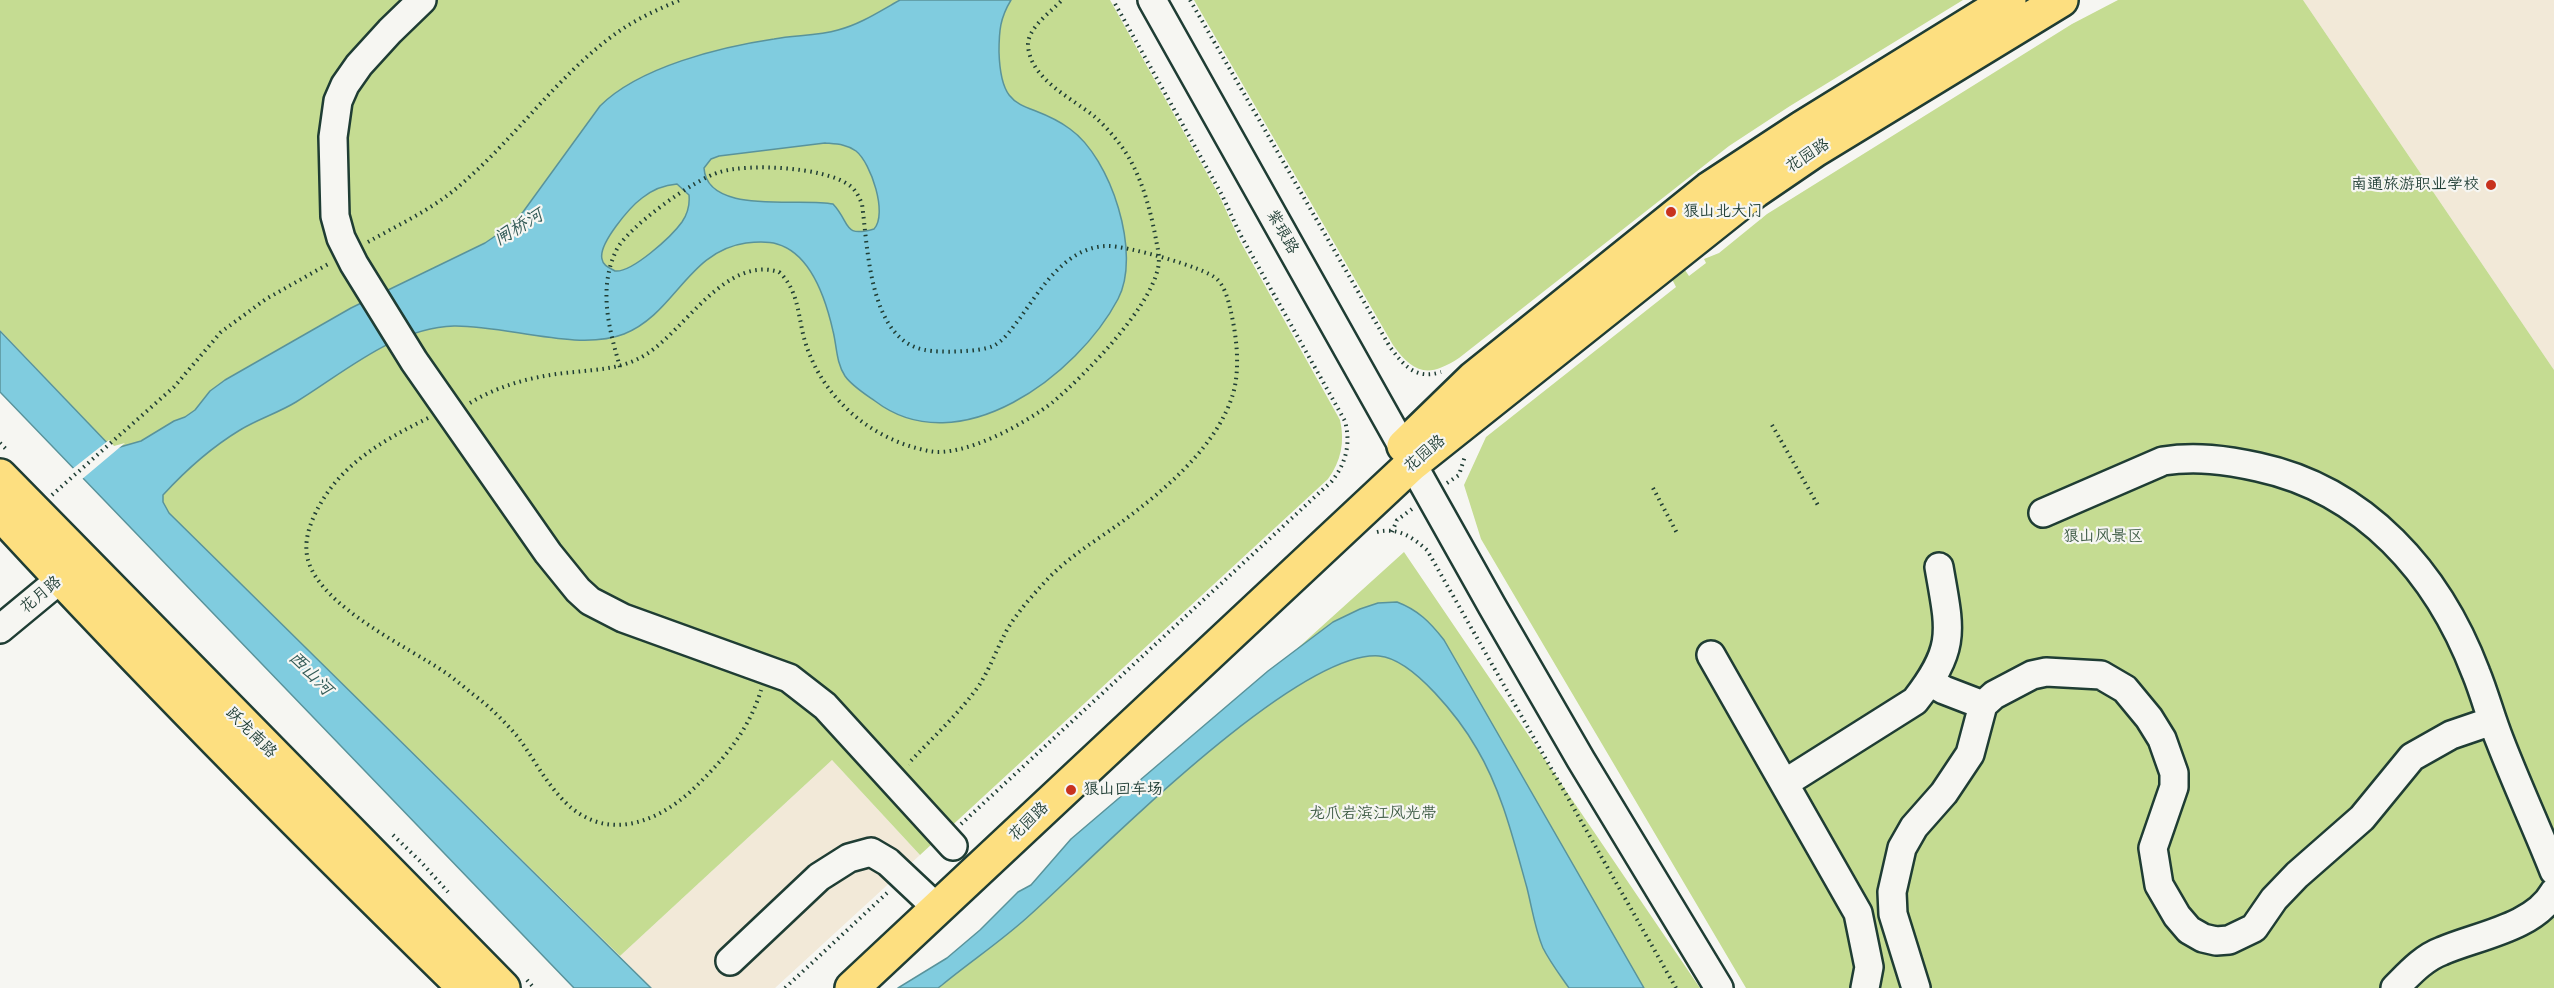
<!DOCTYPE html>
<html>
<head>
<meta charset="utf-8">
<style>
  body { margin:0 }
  canvas { display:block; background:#f6f6f2 }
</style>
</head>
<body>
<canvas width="2554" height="988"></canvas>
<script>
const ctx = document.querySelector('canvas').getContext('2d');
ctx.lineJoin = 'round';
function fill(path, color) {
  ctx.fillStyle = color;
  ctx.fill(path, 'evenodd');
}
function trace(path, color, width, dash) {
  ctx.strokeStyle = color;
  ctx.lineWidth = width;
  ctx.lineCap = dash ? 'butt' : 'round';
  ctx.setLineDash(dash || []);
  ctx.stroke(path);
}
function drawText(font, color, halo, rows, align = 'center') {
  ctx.font = font + ' "Balsamiq Sans","LXGW WenKai TC",sans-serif';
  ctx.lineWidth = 4.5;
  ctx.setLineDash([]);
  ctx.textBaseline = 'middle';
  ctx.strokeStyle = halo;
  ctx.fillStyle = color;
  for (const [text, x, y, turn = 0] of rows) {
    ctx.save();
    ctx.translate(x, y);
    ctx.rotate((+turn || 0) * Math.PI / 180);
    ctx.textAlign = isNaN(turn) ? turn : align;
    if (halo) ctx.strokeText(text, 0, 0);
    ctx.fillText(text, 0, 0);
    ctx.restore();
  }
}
fill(new Path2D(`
  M2303 0H2554V370Z
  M832 760 920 855 775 988H651L620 956Z`), '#f2e9d8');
fill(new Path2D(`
  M0 0H1110L1219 195 1240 241 1340 420C1345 442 1341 461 1328 479L920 855 832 760 620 956 169 513 113 449 0 330Z
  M1194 0H1963L1790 106 1729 146 1459 358C1428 378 1414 374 1393 345Z
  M2118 0H2303L2554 370V988H1746L1481 539 1464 485 1486 437 1676 287 1671 277 1685 270 1689 276 1706 263 1704 259 1719 253 1767 214 2072 24Z
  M1404 552 1700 988H930L1081 844Z`), '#c5dc92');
const water = new Path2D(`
  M900 0H1011C1000 18 999 31 999 52 1001 119 1028 98 1070 129 1111 158 1142 254 1118 299 1078 375 959 465 875 401 865 394 852 386 845 376 836 362 837 347 833 331 826 300 812 254 777 244 767 241 755 242 746 243 688 251 675 314 624 334 578 352 505 325 454 326 394 328 345 372 296 402 278 413 258 419 240 430 212 447 185 471 163 495V502L169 513 651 988H574L0 392V331L113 449 141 441 174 421 185 417 195 410 210 391 225 380 351 308 485 243 507 228 523 212 600 106C639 67 720 47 774 39 795 35 817 36 838 30 861 24 880 11 900 0ZM825 143C836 144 847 144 856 151 871 163 888 214 874 229 842 238 851 223 833 204 801 197 707 216 704 168L711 159 719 156ZM677 184 689 195C690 205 688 213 682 222 672 236 632 273 615 271 610 268 603 266 602 259 598 244 630 207 642 198 652 190 664 185 677 184Z
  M1397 602C1418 610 1430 622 1444 640L1644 988H1569C1560 975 1550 962 1543 948 1535 929 1532 908 1527 888 1514 842 1502 791 1477 749 1461 721 1414 659 1379 656 1296 650 1095 856 1031 914 1003 940 971 961 942 985L938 988H898L947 958 980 930 1018 892 1031 885 1071 839 1268 671 1333 622 1360 609 1378 603Z`);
fill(water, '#80ccdf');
trace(water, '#59939b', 1.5);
fill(new Path2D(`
  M109 440 114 446 125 443 81 480 71 470Z`), '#f6f6f2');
const minor = new Path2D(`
  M422 0 390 31 359 65 345 85 338 101 333 137 335 216 341 238 354 264 414 361 548 553 578 590 590 601 623 618 789 678 825 706 953 846
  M1152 0 1492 606 1581 760 1719 988
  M2043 513 2163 461C2196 456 2226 460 2258 467 2365 490 2438 573 2476 673 2485 695 2491 719 2500 741 2517 785 2537 828 2554 871
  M0 629 75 567
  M1711 655 1858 913 1869 967 1865 988
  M1930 682 1944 690 1983 705
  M1785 783 1915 701C1957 647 1950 631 1939 567
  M730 961 819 877 849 858 871 852 888 862 937 908
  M1916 988 1893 914 1892 892 1902 848 1914 827 1944 793 1970 754 1983 705 1994 695 2032 675 2046 672 2101 675 2125 689 2149 718 2162 739 2174 773V787L2153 848 2159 885 2177 916 2189 930 2203 938 2216 941 2229 940 2254 928 2274 899 2297 875 2362 818 2412 757 2451 735 2492 721
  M2395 988C2409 974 2423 958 2442 951 2476 936 2534 928 2554 892`);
const major = new Path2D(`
  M1404 446 1474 378 1709 189 1802 128 2009 0
  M0 476 503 988
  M0 513C150 676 306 833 465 988
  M852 988 1412 464 1755 191 1815 150 2061 0`);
trace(minor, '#1f3d34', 32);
trace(major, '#1f3d34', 38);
trace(new Path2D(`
  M1190 0 1390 347C1404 366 1416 380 1441 372
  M368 242C398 225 431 210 458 187 513 141 554 80 611 37 632 21 656 10 680 0
  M620 367C609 329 598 289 616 251 626 228 696 178 720 172 749 163 824 167 849 185 856 190 859 197 862 204 868 248 869 340 925 350 939 353 980 352 993 346 1005 340 1012 328 1020 318 1042 287 1067 246 1108 246 1127 246 1204 267 1217 279 1223 285 1227 295 1229 304 1236 331 1241 366 1233 394 1217 446 1166 489 1123 521 1096 541 1066 558 1043 584 1031 597 1018 612 1008 628 998 646 991 666 980 684 960 713 932 738 908 764
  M470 403C501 384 538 375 575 372 600 369 622 369 645 355 685 331 725 255 779 272 798 289 798 315 804 338 820 396 870 440 929 451 964 458 1026 423 1053 402 1085 375 1146 312 1157 272 1160 263 1159 253 1157 245 1151 211 1141 171 1119 143 1112 134 1103 124 1095 117 1072 98 1031 80 1028 46 1027 28 1051 12 1062 0
  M428 418C384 440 342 463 318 508 310 523 303 542 308 560 321 607 408 647 446 673 456 680 465 688 474 695 490 707 504 721 517 736 533 757 545 782 565 802 604 841 653 825 690 792 721 763 749 731 761 690
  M1772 425 1819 507
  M0 443 8 451
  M1447 483 1459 475 1465 456
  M1653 488 1678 535
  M52 495 174 387 221 332 266 299 330 263
  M1377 532C1398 527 1412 537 1427 550L1676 988
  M1392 532 1397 520 1412 509
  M961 824 1332 481C1346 463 1351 444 1345 421L1240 234 1222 195 1113 0
  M393 835 421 862 448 892
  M527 980 534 988
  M785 988 887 893`), '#1f3d34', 4, [1.5, 4.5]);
trace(minor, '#f6f6f2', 27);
trace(major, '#fddf80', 33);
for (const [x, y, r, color] of [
  [2491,185,6,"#c8321e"],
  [1671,212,6,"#c8321e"],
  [1071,790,6,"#c8321e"]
]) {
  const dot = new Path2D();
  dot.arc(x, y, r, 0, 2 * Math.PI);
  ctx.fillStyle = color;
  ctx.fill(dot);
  trace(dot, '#f6f6f2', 2);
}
drawText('16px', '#1f3d34', '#f6f6f2', [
  ["花园路",1808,156,-33],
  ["紫琅路",1282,232,61],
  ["花园路",1425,454,-40],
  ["花月路",41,595,-40],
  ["跃龙南路",251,733,45],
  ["花园路",1029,822,-44]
]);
drawText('16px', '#1f3d34', '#f6f6f2', [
  ["南通旅游职业学校",2479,185,"right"],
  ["狼山北大门",1683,212],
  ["狼山回车场",1083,790]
], 'left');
drawText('16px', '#405d47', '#f6f6f2', [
  ["狼山风景区",2103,537],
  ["龙爪岩滨江风光带",1373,814]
]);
drawText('italic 18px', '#325a56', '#f6f6f2', [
  ["闸桥河",519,228,-31],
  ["西山河",310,674,45]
]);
</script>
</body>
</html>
